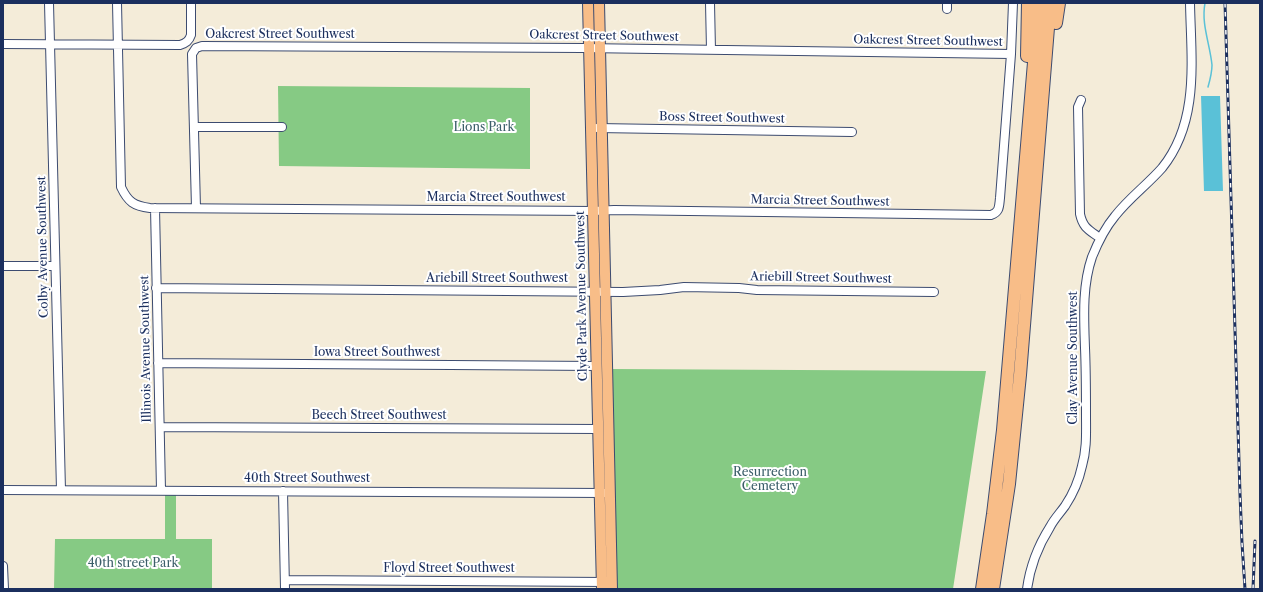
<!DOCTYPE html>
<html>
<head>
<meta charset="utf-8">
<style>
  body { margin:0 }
  #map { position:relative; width:1263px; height:592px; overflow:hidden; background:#f4ecd9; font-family:"Libre Caslon Text",serif }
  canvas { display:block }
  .frame { position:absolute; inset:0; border:4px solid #1b2f5e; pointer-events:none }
</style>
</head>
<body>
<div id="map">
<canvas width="1263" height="592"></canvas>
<div class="frame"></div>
</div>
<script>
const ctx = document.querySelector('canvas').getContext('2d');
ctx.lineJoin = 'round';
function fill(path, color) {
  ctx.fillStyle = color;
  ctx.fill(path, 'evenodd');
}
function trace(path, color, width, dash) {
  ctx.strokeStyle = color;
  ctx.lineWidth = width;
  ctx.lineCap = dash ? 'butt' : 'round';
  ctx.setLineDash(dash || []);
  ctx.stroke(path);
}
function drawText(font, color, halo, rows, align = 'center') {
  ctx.font = font + ' "Libre Caslon Text",serif';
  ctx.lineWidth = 4;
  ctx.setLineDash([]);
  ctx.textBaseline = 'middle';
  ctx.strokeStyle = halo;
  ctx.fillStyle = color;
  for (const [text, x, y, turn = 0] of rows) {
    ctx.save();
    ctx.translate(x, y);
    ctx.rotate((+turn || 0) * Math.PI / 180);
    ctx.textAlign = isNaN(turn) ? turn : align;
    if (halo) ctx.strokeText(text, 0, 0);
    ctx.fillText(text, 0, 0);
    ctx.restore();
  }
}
fill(new Path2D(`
  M278 86 530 88V169L279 166Z
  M612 369 986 371 953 589H617Z
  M176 490V539H212V589H54L55 539H165V492Z`), '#86ca84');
fill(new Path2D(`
  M1220 96 1223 191H1204L1201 96Z`), '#5ac1d7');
trace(new Path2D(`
  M1205 3C1201 24 1210 44 1212 65 1212 72 1210 80 1208 87`), '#5ac1d7', 1.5);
const minor = new Path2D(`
  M49 3 61 490
  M117 3 121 187C128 202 134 206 150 208L594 211 614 210 991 215C1000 212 999 206 1000 198L1011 54 1013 3
  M710 3 711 50
  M947 3V9
  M3 44 180 45C186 43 189 41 191 35V3
  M1081 100 1078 107 1080 214C1083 228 1089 230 1100 238
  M194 127H282
  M597 128 852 132
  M155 208 161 490
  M196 208 192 54 196 48 202 46 583 48 1011 54
  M3 266H55
  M156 288 623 292 660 290 684 287 739 288 757 290 934 292
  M158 363 597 366
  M160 427 599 429
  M3 490 606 493
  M283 491 285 589
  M3 566 4 589
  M285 580 608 582
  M1027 589C1030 567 1038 546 1050 527 1054 519 1060 513 1065 506 1073 494 1079 480 1082 466 1087 449 1086 432 1086 415 1086 393 1086 371 1085 348 1084 318 1082 286 1092 257 1098 242 1105 228 1115 216 1129 198 1147 185 1162 168 1200 121 1191 59 1190 3`);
const major = new Path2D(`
  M588 3 602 589
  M599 3 612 589`);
const highway = new Path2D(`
  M1056 23 1059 3
  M1027 56 1028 3
  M982 589 993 514 1003 430 1039 3
  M993 589 1009 484 1020 375 1050 3`);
trace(minor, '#3c4b70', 10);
trace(major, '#3c4b70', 12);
trace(highway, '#3c4b70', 14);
trace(minor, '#fff', 8);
trace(major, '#f8bd88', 10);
trace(highway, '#f8bd88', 12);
const rail = new Path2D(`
  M1225 3 1240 494 1242 543 1245 589
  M1253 589 1255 541`);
trace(rail, '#1b2f5e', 3);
trace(rail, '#fff', 1.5, [4.5]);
drawText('12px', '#1b2f5e', '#fff', [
  ["Oakcrest Street Southwest",280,35],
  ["Oakcrest Street Southwest",604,36,1],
  ["Oakcrest Street Southwest",928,41,1],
  ["Boss Street Southwest",722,118,1],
  ["Marcia Street Southwest",496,198],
  ["Marcia Street Southwest",820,201,1],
  ["Colby Avenue Southwest",43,247,-91],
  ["Ariebill Street Southwest",821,278,1],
  ["Ariebill Street Southwest",497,279],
  ["Clyde Park Avenue Southwest",582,296,-91],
  ["Illinois Avenue Southwest",146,349,-91],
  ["Iowa Street Southwest",377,353],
  ["Clay Avenue Southwest",1074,358,-90],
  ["Beech Street Southwest",379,416],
  ["40th Street Southwest",307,479],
  ["Floyd Street Southwest",449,569]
]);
drawText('12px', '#3b5e69', '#fff', [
  ["Lions Park",484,128],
  ["Resurrection",770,473],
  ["Cemetery",770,487],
  ["40th street Park",133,564]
]);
</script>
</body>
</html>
